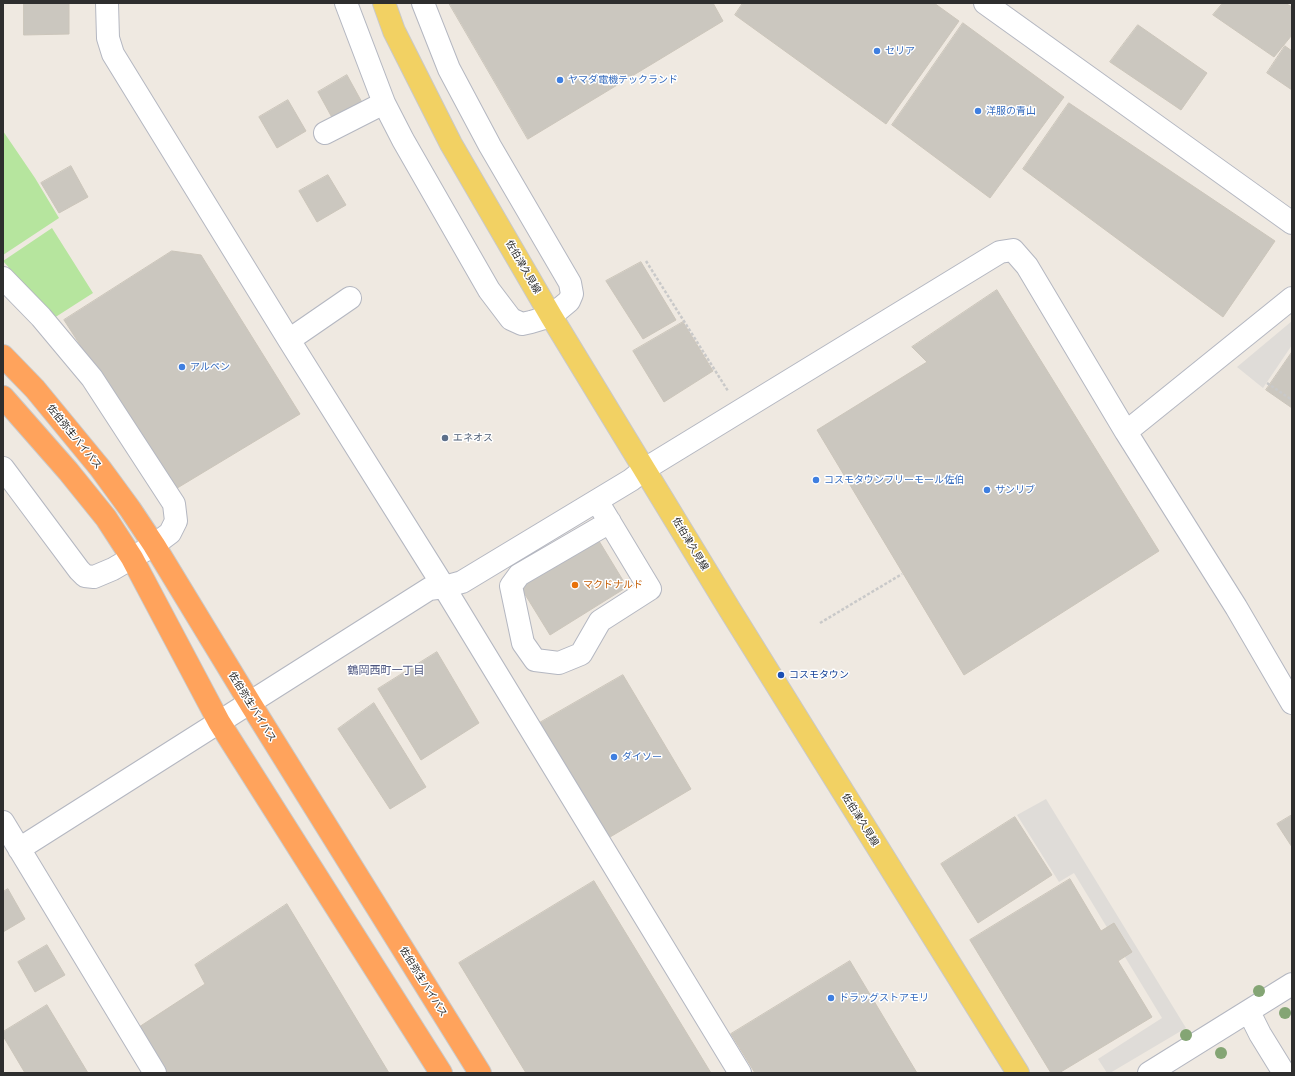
<!DOCTYPE html>
<html>
<head>
<meta charset="utf-8">
<style>
  body { margin:0 }
  #map { position:relative; width:1295px; height:1076px; overflow:hidden; background:#efe9e1; font-family:Arial,sans-serif }
  canvas { display:block }
  .frame { position:absolute; inset:0; border:4px solid #2e2e2e; pointer-events:none }
</style>
</head>
<body>
<div id="map">
<canvas width="1295" height="1076"></canvas>
<div class="frame"></div>
</div>
<script>
const ctx = document.querySelector('canvas').getContext('2d');
ctx.lineJoin = 'round';
function fill(path, color) {
  ctx.fillStyle = color;
  ctx.fill(path, 'evenodd');
}
function trace(path, color, width, dash) {
  ctx.strokeStyle = color;
  ctx.lineWidth = width;
  ctx.lineCap = dash ? 'butt' : 'round';
  ctx.setLineDash(dash || []);
  ctx.stroke(path);
}
function drawText(font, color, halo, rows, align = 'center') {
  ctx.font = font + ' Arial,"Noto Sans JP",sans-serif';
  ctx.lineWidth = 3;
  ctx.setLineDash([]);
  ctx.textBaseline = 'middle';
  ctx.strokeStyle = halo;
  ctx.fillStyle = color;
  for (const [text, x, y, turn = 0] of rows) {
    ctx.save();
    ctx.translate(x, y);
    ctx.rotate((+turn || 0) * Math.PI / 180);
    ctx.textAlign = isNaN(turn) ? turn : align;
    if (halo) ctx.strokeText(text, 0, 0);
    ctx.fillText(text, 0, 0);
    ctx.restore();
  }
}
fill(new Path2D(`
  M3 131 35 178 59 218 3 255Z
  M52 228 93 293 54 318 3 261Z`), '#b6e59e');
fill(new Path2D(`
  M1292 321V345L1263 388 1237 367Z
  M1046 799 1186 1028 1110 1073H1107L1098 1059 1162 1018 1074 873 1059 882 1017 815Z`), '#dfdcd8');
const building = new Path2D(`
  M24 3H69V34L24 35Z
  M449 3H713L723 21 528 139Z
  M743 3H934L959 21 886 124 735 15Z
  M1223 3H1285L1292 7V35L1274 57 1213 15Z
  M963 23 1064 97 990 198 892 125Z
  M1138 25 1207 73 1181 110 1110 62Z
  M1285 46 1292 51V90L1267 73Z
  M347 75 364 106 335 123 318 92Z
  M288 100 306 131 277 148 259 117Z
  M1069 103 1275 241 1223 317 1023 169Z
  M71 166 88 197 59 213 41 183Z
  M328 175 346 205 317 222 299 191Z
  M172 251 201 255 300 414 174 490 64 320Z
  M641 262 676 320 643 339 606 281Z
  M997 290 1159 551 964 675 817 430 927 362 912 347Z
  M683 322 713 371 664 402 633 351Z
  M1292 352V408L1266 390Z
  M596 536 627 587 550 635 518 583Z
  M437 652 479 723 421 760 378 689Z
  M623 675 691 789 605 840 536 725Z
  M374 703 426 787 390 809 338 729Z
  M1292 815V847L1277 824Z
  M1015 817 1052 875 978 923 941 864Z
  M1070 879 1101 931 1114 923 1132 952 1118 961 1152 1017 1059 1073H1051L970 940Z
  M594 881 711 1073H526L459 963Z
  M8 889 25 919 3 932V892Z
  M287 904 389 1073H167L139 1027 205 984 195 965Z
  M47 945 65 975 35 992 18 962Z
  M850 961 917 1073H755L731 1034Z
  M47 1005 88 1073H25L3 1036V1032Z`);
fill(building, '#cbc7bf');
trace(building, '#cbc5ba', 1);
const minor = new Path2D(`
  M107 3 108 38 113 54 289 340 444 587 740 1073
  M346 3 384 103 403 140 489 290 511 319 522 324 531 322 551 316 569 301 572 294 570 283 490 146 449 69 423 3
  M985 3 1292 223
  M325 133 384 103
  M3 278 41 317 92 378 174 504 176 521 170 533 154 545 113 569 94 577 85 576 79 570 3 468
  M289 340 350 298
  M1126 432 1292 298
  M597 501 650 589 600 621 581 654 559 663 535 660 523 643 511 586 519 575 610 522
  M3 822 155 1073
  M19 849 429 589 444 587 462 582 631 480 645 469 990 258 1000 252 1013 250 1027 266 1126 432 1236 607 1292 703
  M1249 1012 1260 1034 1284 1073
  M1149 1073 1292 984`);
const major = new Path2D(`
  M384 3 394 31 451 144 551 316 730 610 1018 1073`);
const highway = new Path2D(`
  M3 356 35 389 100 468 130 509 154 545 250 703 480 1073
  M3 397 68 471 106 518 132 558 219 722 441 1073`);
trace(minor, '#b4b7c1', 24);
trace(major, '#c9c9c9', 24);
trace(highway, '#c9c9c9', 24);
trace(new Path2D(`
  M646 261 728 391
  M1267 383 1292 400
  M820 623 902 574`), '#c9c9c9', 2.5, [3, 2]);
trace(minor, '#fff', 22);
trace(major, '#f2d163', 22);
trace(highway, '#ffa35c', 22);
ctx.fillStyle = '#84a574';
for (const [x, y] of [
  [1259,991],
  [1285,1013],
  [1186,1035],
  [1221,1053]
]) {
  ctx.beginPath();
  ctx.arc(x, y, 6, 0, 2 * Math.PI);
  ctx.fill();
}
for (const [x, y, r, color] of [
  [877,51,4,"#3f7fe0"],
  [560,80,4,"#3f7fe0"],
  [978,111,4,"#3f7fe0"],
  [182,367,4,"#3f7fe0"],
  [445,438,4,"#5c6f8a"],
  [816,480,4,"#3f7fe0"],
  [987,490,4,"#3f7fe0"],
  [575,585,4,"#e8710a"],
  [781,675,4,"#1a4fb4"],
  [614,757,4,"#3f7fe0"],
  [831,998,4,"#3f7fe0"]
]) {
  const dot = new Path2D();
  dot.arc(x, y, r, 0, 2 * Math.PI);
  ctx.fillStyle = color;
  ctx.fill(dot);
  trace(dot, '#fff', 1.5);
}
drawText('10px', '#366cbe', '#fff', [
  ["セリア",885,51],
  ["ヤマダ電機テックランド",568,80],
  ["洋服の青山",986,111],
  ["アルペン",190,367],
  ["コスモタウンフリーモール佐伯",824,480],
  ["サンリブ",995,490],
  ["ダイソー",622,757],
  ["ドラッグストアモリ",839,998]
], 'left');
drawText('10px', '#2e2e2e', '#fff', [
  ["佐伯津久見線",523,267,60],
  ["佐伯弥生バイパス",74,437,51],
  ["佐伯津久見線",690,544,59],
  ["佐伯弥生バイパス",252,707,58],
  ["佐伯津久見線",860,820,58],
  ["佐伯弥生バイパス",423,982,58]
]);
drawText('10px', '#4e5e75', '#fff', [
  ["エネオス",453,438]
], 'left');
drawText('10px', '#c56008', '#fff', [
  ["マクドナルド",583,585]
], 'left');
drawText('10px', '#164399', '#fff', [
  ["コスモタウン",789,675]
], 'left');
drawText('11px', '#4d5680', '#fff', [
  ["鶴岡西町一丁目",386,671]
]);
</script>
</body>
</html>
